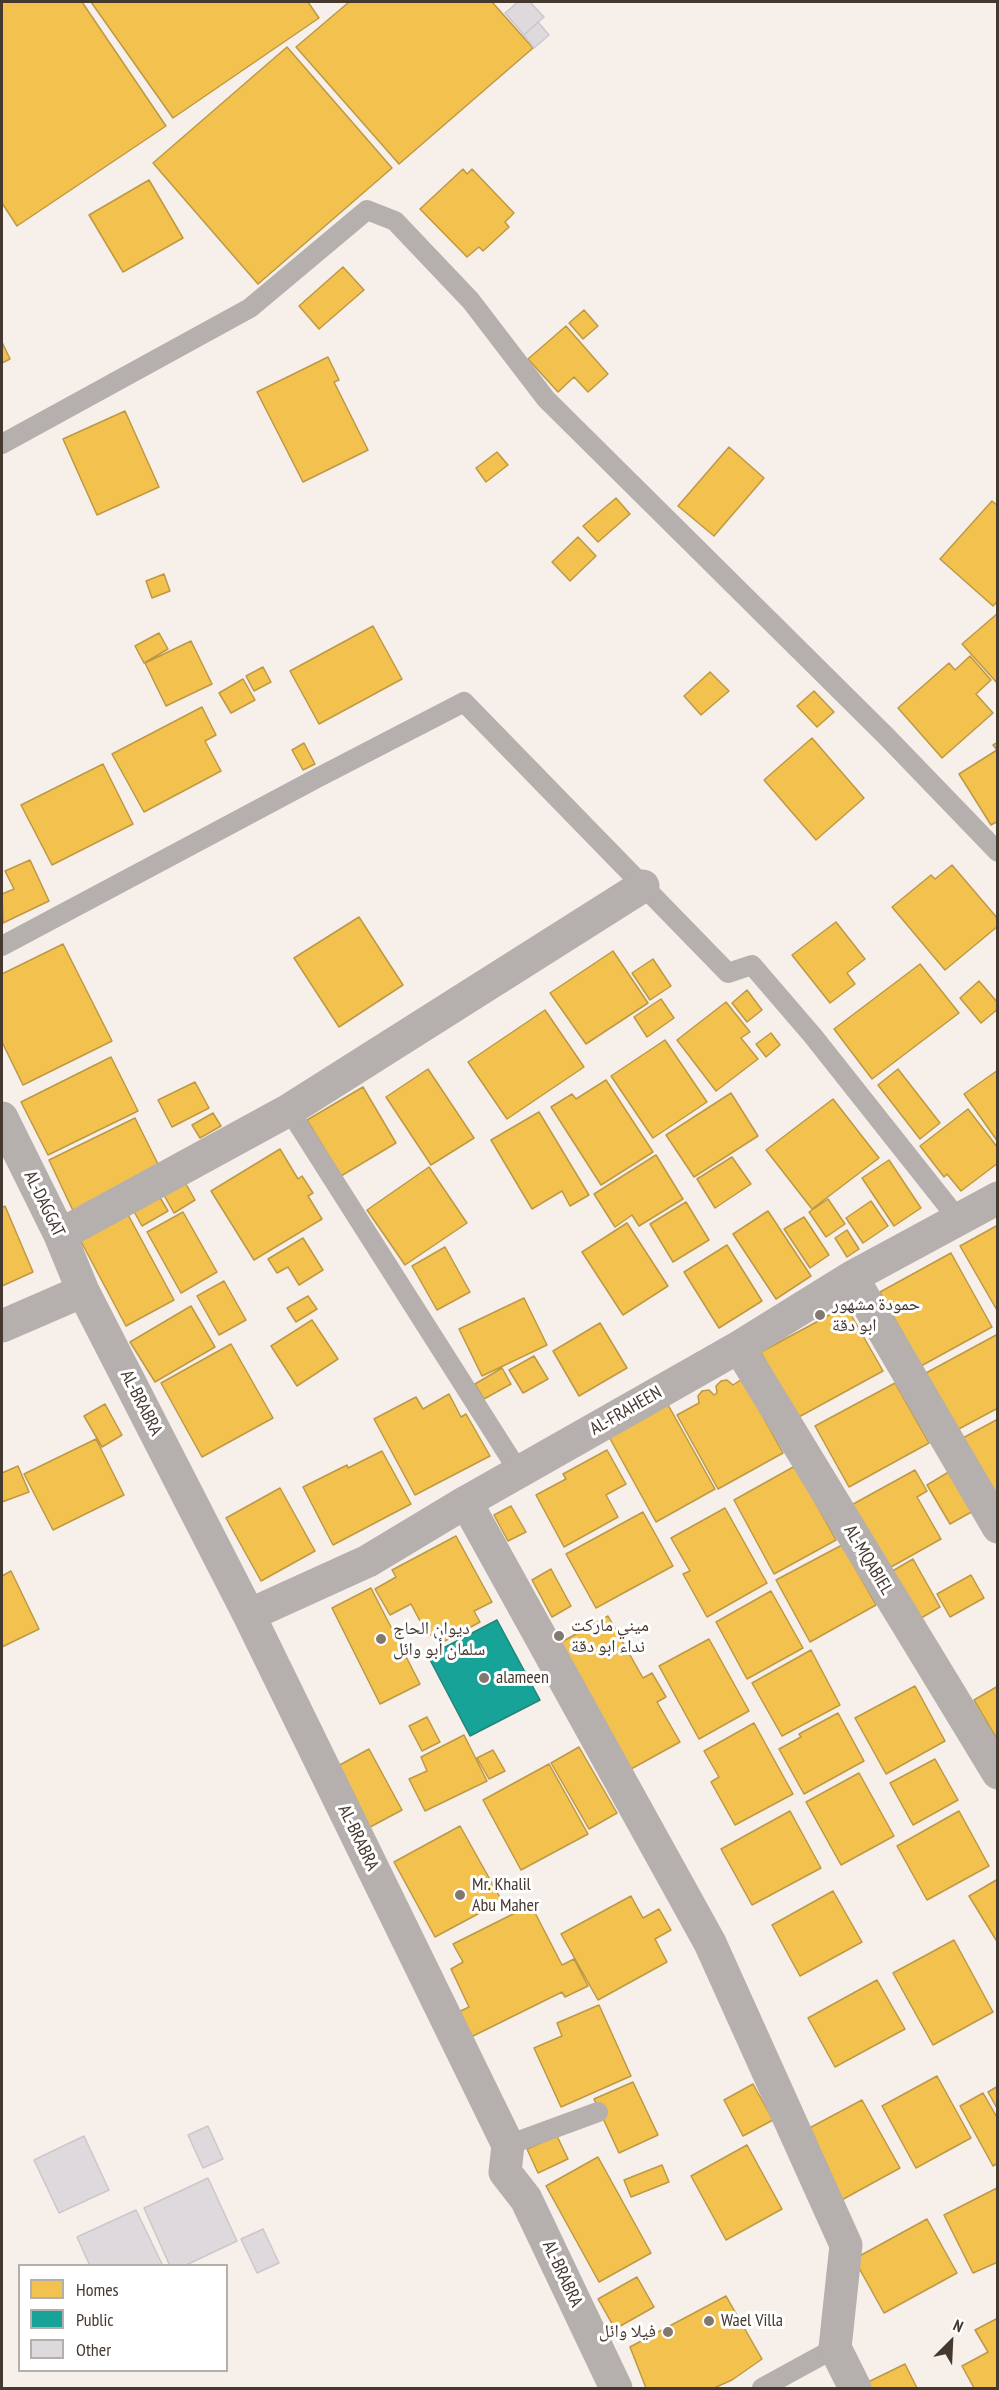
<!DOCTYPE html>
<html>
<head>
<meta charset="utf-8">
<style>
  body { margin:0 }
  #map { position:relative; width:999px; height:2390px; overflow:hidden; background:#f7f0ea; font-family:"PT Sans Narrow",sans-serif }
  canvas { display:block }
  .frame { position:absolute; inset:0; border:3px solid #45382e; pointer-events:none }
  .legend { position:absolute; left:18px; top:2264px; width:210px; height:108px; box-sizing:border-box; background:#fff; border:2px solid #b5afab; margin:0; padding:8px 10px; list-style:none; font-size:18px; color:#45382e }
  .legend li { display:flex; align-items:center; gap:12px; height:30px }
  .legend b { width:30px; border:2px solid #b5afab }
  .north { position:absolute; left:921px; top:2312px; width:60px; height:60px; -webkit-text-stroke:4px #fff; paint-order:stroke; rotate:24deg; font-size:16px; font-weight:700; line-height:24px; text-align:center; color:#45382e }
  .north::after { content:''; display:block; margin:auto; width:21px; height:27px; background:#45382e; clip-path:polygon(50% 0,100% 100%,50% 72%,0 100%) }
</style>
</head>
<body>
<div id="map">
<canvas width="999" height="2390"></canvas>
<div class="frame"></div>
<ul class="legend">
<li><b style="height:16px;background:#f2c14e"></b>Homes</li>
<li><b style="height:16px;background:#17a398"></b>Public</li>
<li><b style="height:16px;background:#ddd9dd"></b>Other</li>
</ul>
<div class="north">N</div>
</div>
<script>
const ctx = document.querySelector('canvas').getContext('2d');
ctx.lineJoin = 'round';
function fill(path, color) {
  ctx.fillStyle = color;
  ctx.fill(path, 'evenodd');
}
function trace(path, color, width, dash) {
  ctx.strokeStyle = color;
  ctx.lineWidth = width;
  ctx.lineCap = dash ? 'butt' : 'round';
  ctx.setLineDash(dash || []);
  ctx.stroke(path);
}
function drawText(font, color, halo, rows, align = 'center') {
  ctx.font = font + ' "PT Sans Narrow","Noto Naskh Arabic",sans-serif';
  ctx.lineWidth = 6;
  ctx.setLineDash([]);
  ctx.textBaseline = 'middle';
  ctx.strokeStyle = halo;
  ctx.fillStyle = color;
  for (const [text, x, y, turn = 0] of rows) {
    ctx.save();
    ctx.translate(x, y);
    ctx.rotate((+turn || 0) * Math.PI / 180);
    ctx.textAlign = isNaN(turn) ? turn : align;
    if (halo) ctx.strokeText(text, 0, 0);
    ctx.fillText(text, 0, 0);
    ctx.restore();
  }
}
const homes = new Path2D(`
  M2 2H82L166 126 17 226 2 203Z
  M91 2H308L319 18 173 118Z
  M349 2H492L533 48 399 164 296 47Z
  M287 47 392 168 258 284 153 163Z
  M463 169 467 174 472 169 514 213 505 222 509 227 483 251 479 247 467 257 420 209Z
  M149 180 183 238 123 272 89 215Z
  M343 267 364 290 319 329 299 306Z
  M584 310 598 326 583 339 569 323Z
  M566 326 608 374 588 392 574 377 558 392 528 359Z
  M2 342 10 359 2 363Z
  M328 357 339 380 334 382 368 450 303 482 257 392Z
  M125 411 159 487 97 515 63 439Z
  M729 447 764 478 714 536 678 506Z
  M497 452 508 465 486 482 476 468Z
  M616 498 630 514 598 542 583 526Z
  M992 501 998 506V601L993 606 940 559Z
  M578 537 596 556 570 581 552 562Z
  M164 574 170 591 152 598 146 581Z
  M998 613V684L962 644Z
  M373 626 402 679 319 724 290 671Z
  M159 633 168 649 144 663 135 646Z
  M191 641 212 684 166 706 145 663Z
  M970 656 991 680 976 694 993 713 942 758 898 708 949 663 955 670Z
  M263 667 271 682 254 691 246 676Z
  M710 672 729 691 701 715 684 696Z
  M243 679 255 700 231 713 219 693Z
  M814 691 834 712 817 727 797 706Z
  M202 707 216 735 205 741 221 771 144 812 112 754Z
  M812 738 864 798 816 840 764 780Z
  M998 742V821L991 825 959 774 997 750 993 745Z
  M304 743 315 764 303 770 292 750Z
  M103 764 133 824 52 865 21 805Z
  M30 860 49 901 3 923 2 894 14 889 5 871Z
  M952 865 998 919V926L945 970 892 907 931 875 935 879Z
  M359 917 403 985 339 1027 294 958Z
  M836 922 865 959 847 973 855 984 830 1003 792 955Z
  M63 944 112 1041 23 1085 2 1042V974Z
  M613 951 648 1003 586 1044 550 993Z
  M653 959 671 986 650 1000 632 973Z
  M920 964 959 1013 872 1079 834 1029Z
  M979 981 998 1003V1009L981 1023 960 998Z
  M747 990 762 1010 747 1022 732 1003Z
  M661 999 674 1018 647 1037 634 1017Z
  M726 1002 750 1032 741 1038 758 1059 716 1091 677 1040Z
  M545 1010 584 1067 507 1119 468 1062Z
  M771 1033 780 1045 766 1057 756 1044Z
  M665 1040 707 1102 653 1138 611 1076Z
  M111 1057 138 1111 48 1155 21 1102Z
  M428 1069 474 1138 431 1165 386 1097Z
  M898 1069 940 1123 920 1139 878 1085Z
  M998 1070V1142L964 1094Z
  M606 1080 653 1152 601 1185 551 1107 572 1094 576 1099Z
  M195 1082 209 1108 172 1127 158 1100Z
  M363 1087 396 1143 341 1176 307 1120Z
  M731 1093 758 1136 694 1177 666 1135Z
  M833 1099 879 1158 812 1209 766 1150Z
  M968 1109 998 1148V1163L961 1191 947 1174 944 1177 920 1146Z
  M539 1112 589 1195 570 1206 562 1191 532 1209 491 1140Z
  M213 1113 221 1126 200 1138 192 1125Z
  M135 1118 163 1174 76 1217 49 1160Z
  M280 1149 298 1179 302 1176 313 1193 308 1196 322 1219 254 1260 211 1191Z
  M656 1155 683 1199 639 1226 632 1215 615 1227 594 1194Z
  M732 1157 751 1184 715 1208 697 1179Z
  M889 1160 921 1208 894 1226 862 1178Z
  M429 1167 467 1223 405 1265 367 1210Z
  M182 1177 195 1200 174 1213 161 1190Z
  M158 1194 168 1211 142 1226 132 1208Z
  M828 1199 845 1224 826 1237 809 1212Z
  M871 1201 888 1226 863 1243 846 1218Z
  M686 1202 709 1240 673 1262 650 1224Z
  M5 1206 33 1272 2 1286V1208Z
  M126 1211 174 1300 126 1326 78 1236Z
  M768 1211 811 1276 776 1299 733 1234Z
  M183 1212 217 1272 181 1293 147 1232Z
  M804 1217 829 1255 810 1268 784 1229Z
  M627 1223 668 1286 623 1315 582 1252Z
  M998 1225V1312L960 1246Z
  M847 1230 859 1249 847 1257 835 1238Z
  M303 1238 323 1270 299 1285 288 1267 277 1273 268 1259Z
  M727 1245 762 1301 719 1328 684 1272Z
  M445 1247 470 1292 437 1310 412 1266Z
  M951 1253 992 1327 921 1366 880 1292Z
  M224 1281 246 1320 219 1335 197 1296Z
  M308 1296 317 1309 296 1322 287 1308Z
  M524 1298 547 1345 482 1376 459 1329Z
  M191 1306 215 1347 155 1382 130 1342Z
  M846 1306 883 1371 797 1418 761 1352Z
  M312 1320 338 1359 297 1386 271 1346Z
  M600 1323 627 1368 579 1396 553 1351Z
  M998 1334V1408L957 1430 926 1373Z
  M231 1344 273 1418 202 1457 161 1383Z
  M534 1356 548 1379 523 1393 509 1370Z
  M502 1368 511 1384 484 1399 475 1384Z
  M742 1379 783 1453 718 1489 677 1415 699 1403 698 1396 702 1391 709 1390 714 1395 717 1393 716 1386 721 1381 727 1380 733 1385Z
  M895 1383 929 1443 849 1487 815 1426Z
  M449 1394 461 1417 466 1414 490 1456 415 1495 374 1419 416 1397 423 1409Z
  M667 1403 715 1489 656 1522 608 1435Z
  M105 1404 122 1435 102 1447 84 1416Z
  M998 1419V1500L961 1439Z
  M96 1439 124 1495 53 1530 24 1474Z
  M607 1450 626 1484 606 1495 618 1517 564 1547 536 1495 566 1479 563 1474Z
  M382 1451 411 1504 333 1545 303 1487 347 1465 348 1468Z
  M18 1466 29 1492 2 1502V1473Z
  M795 1466 836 1540 774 1574 734 1500Z
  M915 1470 927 1491 917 1497 941 1539 882 1572 846 1508Z
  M952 1470 975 1510 950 1524 927 1485Z
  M280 1488 315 1551 261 1581 226 1518Z
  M511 1506 526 1532 508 1541 494 1515Z
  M725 1508 767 1583 707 1617 683 1574 690 1571 671 1538Z
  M643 1512 673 1566 596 1608 566 1554Z
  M456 1536 492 1602 474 1611 480 1622 445 1641 440 1630 428 1636 411 1604 390 1615 375 1589 396 1577 392 1570Z
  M842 1545 876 1605 810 1642 776 1580Z
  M913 1559 940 1607 916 1621 889 1573Z
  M551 1569 571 1606 552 1617 532 1580Z
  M11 1571 39 1629 2 1647V1576Z
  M971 1575 984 1598 950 1617 937 1594Z
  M371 1588 420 1684 380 1704 332 1608Z
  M771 1591 803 1648 747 1679 716 1622Z
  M608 1616 643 1678 652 1673 666 1697 657 1702 680 1742 622 1774 551 1648Z
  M709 1639 749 1711 699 1739 659 1666Z
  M811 1650 840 1705 782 1736 752 1683Z
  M915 1686 945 1741 886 1774 855 1718Z
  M998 1686V1741L974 1700Z
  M838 1713 864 1761 804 1794 779 1749 801 1737 799 1734Z
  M427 1717 440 1742 422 1751 409 1726Z
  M754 1723 793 1794 735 1825 711 1782 719 1777 704 1751Z
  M464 1735 487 1781 425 1811 409 1779 427 1771 421 1757Z
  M579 1747 617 1813 589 1829 551 1763Z
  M369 1749 402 1810 359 1833 325 1773Z
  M493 1750 505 1771 489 1779 477 1758Z
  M935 1759 958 1800 913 1825 890 1783Z
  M549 1764 588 1834 521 1870 483 1800Z
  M859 1773 894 1836 841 1865 806 1802Z
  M790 1811 821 1868 752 1905 721 1849Z
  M959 1811 989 1866 927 1900 897 1846Z
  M460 1826 502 1901 435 1937 394 1862Z
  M998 1879V1939L996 1940 969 1896Z
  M833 1891 862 1942 800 1976 772 1925Z
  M631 1896 643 1918 659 1909 671 1930 655 1939 667 1962 598 2000 561 1934Z
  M531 1905 562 1965 574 1959 588 1986 565 1997 562 1992 465 2040 452 2015 469 2007 451 1969 463 1962 453 1944Z
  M954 1940 993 2012 933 2045 893 1973Z
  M877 1980 905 2029 835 2067 808 2018Z
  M599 2005 631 2076 561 2107 534 2048 562 2036 557 2023Z
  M937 2076 971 2138 916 2168 882 2106Z
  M633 2082 658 2135 619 2153 594 2099Z
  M753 2084 773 2120 743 2136 724 2100Z
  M998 2086V2110L988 2092Z
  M983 2093 998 2119V2163L993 2166 960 2106Z
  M862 2100 900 2168 838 2202 800 2133Z
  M557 2136 568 2159 538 2173 527 2149Z
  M747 2145 782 2209 726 2240 691 2176Z
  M598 2157 651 2253 599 2282 546 2186Z
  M662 2165 669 2182 631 2197 624 2180Z
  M997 2188 998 2262 973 2273 944 2215Z
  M927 2219 957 2273 884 2313 854 2259Z
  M637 2277 654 2307 615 2329 598 2299Z
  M726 2296 762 2359 732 2380 714 2388H646L630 2347Z
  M998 2318V2388H974L962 2366 988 2352 975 2330Z
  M905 2364 917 2388H869L866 2383Z`);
fill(homes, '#f2c14e');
trace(homes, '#be9844', 1.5);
const public = new Path2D(`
  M497 1620 540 1700 470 1736 428 1656Z`);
fill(public, '#17a398');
trace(public, '#258378', 1.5);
const building = new Path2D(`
  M518 2H530L544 17 524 35 505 13Z
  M538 22 549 35 534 48 524 35Z
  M208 2126 223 2159 203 2168 188 2135Z
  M84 2136 109 2190 59 2213 34 2160Z
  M208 2178 237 2241 184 2266H170L144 2208Z
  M136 2210 163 2266H90L77 2237Z
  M263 2229 279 2263 257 2273 241 2239Z`);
fill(building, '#ddd9dd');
trace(building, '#ccc7cb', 1.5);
trace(new Path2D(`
  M2 444 250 308 367 210 395 221 471 301 546 399 886 736 998 852
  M2 946 319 777 464 702 728 973 752 965 813 1036 958 1219
  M289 1110 519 1472
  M508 2145 598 2112
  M762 2388 835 2348`), '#b5afae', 20);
trace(new Path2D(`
  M2 1118 60 1235 83 1291 249 1615 508 2145 505 2172 526 2199 616 2388
  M60 1235 289 1110 643 886
  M852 1277 998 1527
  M2 1326 83 1291
  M739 1347 998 1773
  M466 1502 710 1943 846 2245 835 2348 855 2388
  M249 1615 368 1561 466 1502 739 1347 852 1277 998 1198`), '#b5afae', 33);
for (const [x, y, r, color] of [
  [820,1315,6,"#837870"],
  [559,1636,6,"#837870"],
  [381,1639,6,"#837870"],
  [484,1678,6,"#837870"],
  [460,1895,6,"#837870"],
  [709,2321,6,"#837870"],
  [668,2332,6,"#837870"]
]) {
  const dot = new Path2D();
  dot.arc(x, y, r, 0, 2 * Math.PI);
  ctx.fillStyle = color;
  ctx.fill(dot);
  trace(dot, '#fff', 2);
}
drawText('18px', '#45382e', '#fff', [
  ["AL-DAGGAT",44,1204,64],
  ["AL-BRABRA",141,1403,63],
  ["AL-FRAHEEN",626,1411,-30],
  ["AL-MQABIEL",868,1560,59],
  ["AL-BRABRA",358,1838,64],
  ["AL-BRABRA",562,2274,65]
]);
drawText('18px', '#45382e', '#fff', [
  ["حمودة مشهور",832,1305],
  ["ابو دقة",832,1326],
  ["ميني ماركت",571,1626],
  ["نداء ابو دقة",571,1647],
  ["ديوان الحاج",393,1629],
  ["سلمان أبو وائل",393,1650],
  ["alameen",496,1678],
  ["Mr. Khalil",472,1885],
  ["Abu Maher",472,1906],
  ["Wael Villa",721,2321],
  ["فيلا وائل",656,2332,"right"]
], 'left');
</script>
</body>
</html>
